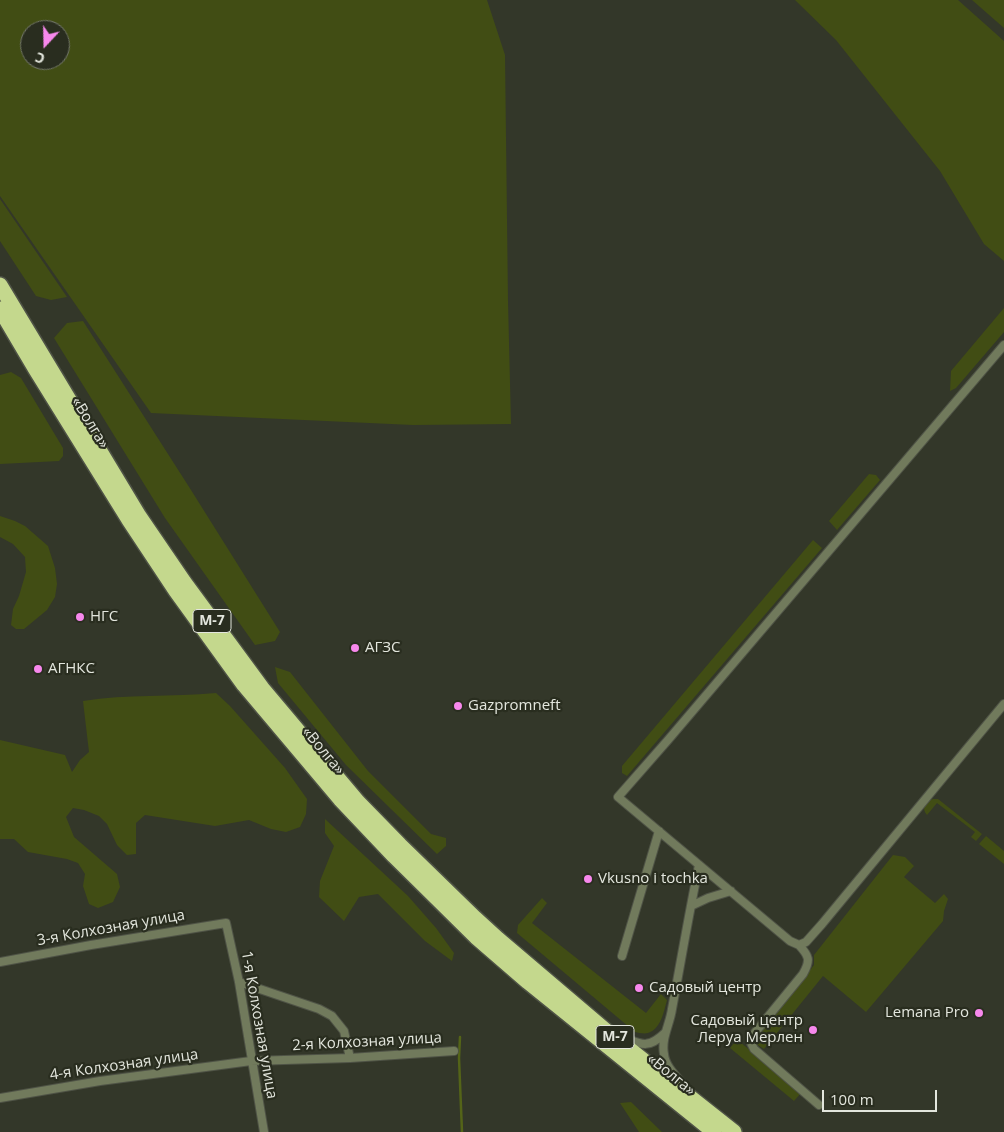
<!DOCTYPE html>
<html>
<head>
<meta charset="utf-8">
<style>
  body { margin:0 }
  #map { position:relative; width:1004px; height:1132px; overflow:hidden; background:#333729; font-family:"Open Sans",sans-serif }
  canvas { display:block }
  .north { position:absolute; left:20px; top:20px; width:50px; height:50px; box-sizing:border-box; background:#292d1f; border:1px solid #73776b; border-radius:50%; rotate:201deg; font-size:14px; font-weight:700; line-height:20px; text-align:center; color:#e3e6dd }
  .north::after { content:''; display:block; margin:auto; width:18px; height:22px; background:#f788ec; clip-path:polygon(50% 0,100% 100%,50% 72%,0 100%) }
  .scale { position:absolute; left:822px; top:1090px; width:115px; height:22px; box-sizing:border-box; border:2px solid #e3e6dd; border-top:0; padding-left:6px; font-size:15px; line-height:18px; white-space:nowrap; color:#e3e6dd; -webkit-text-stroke:4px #292d1f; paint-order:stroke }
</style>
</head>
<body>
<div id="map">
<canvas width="1004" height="1132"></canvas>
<div class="north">С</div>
<div class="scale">100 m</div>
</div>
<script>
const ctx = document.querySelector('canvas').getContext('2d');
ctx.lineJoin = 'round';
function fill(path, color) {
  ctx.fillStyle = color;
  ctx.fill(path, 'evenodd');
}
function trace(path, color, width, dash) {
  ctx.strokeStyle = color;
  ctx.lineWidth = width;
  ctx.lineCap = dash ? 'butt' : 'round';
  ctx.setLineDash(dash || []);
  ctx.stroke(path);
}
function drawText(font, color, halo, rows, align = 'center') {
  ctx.font = font + ' "Open Sans",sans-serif';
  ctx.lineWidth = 4.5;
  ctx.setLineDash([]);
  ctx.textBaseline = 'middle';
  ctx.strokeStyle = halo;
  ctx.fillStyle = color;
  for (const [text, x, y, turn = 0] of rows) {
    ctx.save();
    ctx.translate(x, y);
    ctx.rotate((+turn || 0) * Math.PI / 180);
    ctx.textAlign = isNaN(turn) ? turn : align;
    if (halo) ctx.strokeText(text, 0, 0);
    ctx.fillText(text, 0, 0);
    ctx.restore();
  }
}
fill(new Path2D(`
  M0 0H487L505 55 508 301 511 424 413 425 151 413 0 196ZM30 30H60V60H30Z
  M795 0H958L1004 41V261L984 244 940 171 836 40Z
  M972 0H1004V28Z
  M0 199 67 297 51 300 36 296 0 241Z
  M1004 308V332L956 388 950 391 951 371Z
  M83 321 191 490 280 632 275 641 255 645 165 518 54 338 67 323Z
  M11 372 21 378 63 448V456L59 461 0 464V375Z
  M869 474 876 475 880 480 837 530 829 521Z
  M0 516 15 521 25 526 48 546 55 568 57 584 55 597 47 610 24 629H16L11 625 13 609 19 596 26 572 25 557 13 544 0 537Z
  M813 540 822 548 627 776 622 773V766Z
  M275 667 290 672 368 771 431 834 446 838V846L437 854 346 765 278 683Z
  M216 693 230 706 285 768 307 799 306 814 300 827 286 832 271 829 249 820 215 826 145 815 136 823V854L127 855 117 845 107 824 99 816 84 810 73 808 66 817 74 837 117 874 120 887 113 902 98 908 89 904 83 886 85 874 78 863 67 859 28 852 14 839H0V740L65 755 72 772 80 760 89 752 83 701C127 694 172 697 216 693Z
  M933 799H938L982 834 976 841 971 837 975 832 937 803 927 815C921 808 925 802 933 799Z
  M325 819 408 896 436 928 454 953 452 961 425 941 378 894 359 897 344 921 319 897 320 881 334 846 325 833Z
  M986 836 1004 851V864L979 844Z
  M893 855 905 857 914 866 904 877 935 903 944 894 948 899 944 911 943 921 866 1012 823 976 764 1049 756 1044 757 1037 814 965V955Z
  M542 898 547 903 532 923 646 1013 661 994 667 1000C664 1011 661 1029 648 1033 644 1034 639 1033 635 1032L517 933 518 925Z
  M735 1042 738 1045 740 1042 801 1093 794 1101 730 1048Z
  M631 1102 662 1132H639L620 1103Z`), '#414d14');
trace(new Path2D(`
  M460 1037 459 1058 462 1132`), '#546418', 2.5);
const street = new Path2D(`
  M1004 345 668 740 618 797 790 941 799 945 806 942 822 924 1004 704
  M691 906 708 898 731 891
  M799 945C809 956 811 960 803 974L753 1035 751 1043 754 1049 819 1105
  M622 956 659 831
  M0 962 91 945 226 923 239 982 264 1132
  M239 982 319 1009 332 1016 344 1031 350 1058
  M620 1036C641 1044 647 1050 665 1033
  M684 1085C676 1076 665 1066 664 1054 661 1038 670 1024 672 1009 681 961 689 913 699 865
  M0 1098 100 1081 251 1061 350 1058 454 1051`);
const highway = new Path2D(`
  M0 285 139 516 184 582 262 688 358 802 400 845 475 918 498 939 605 1030 734 1132
  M0 309 36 370 129 520 176 591 244 685 340 799 394 856 476 937 528 982 714 1132`);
trace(street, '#4f5346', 10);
trace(highway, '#4f5346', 18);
trace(street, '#717a5c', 8);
trace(highway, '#c4d88d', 15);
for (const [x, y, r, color] of [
  [80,617,5,"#f788ec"],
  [355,648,5,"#f788ec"],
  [38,669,5,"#f788ec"],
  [458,706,5,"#f788ec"],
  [588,879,5,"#f788ec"],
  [639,988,5,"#f788ec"],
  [979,1013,5,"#f788ec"],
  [813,1030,5,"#f788ec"]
]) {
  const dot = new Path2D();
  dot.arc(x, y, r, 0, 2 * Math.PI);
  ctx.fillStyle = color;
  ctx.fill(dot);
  trace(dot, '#292d1f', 2);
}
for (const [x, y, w] of [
  [212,621,38],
  [615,1037,38]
]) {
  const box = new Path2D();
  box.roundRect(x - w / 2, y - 11.5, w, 23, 4);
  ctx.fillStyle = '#292d1f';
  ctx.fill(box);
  trace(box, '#e3e6dd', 1);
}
drawText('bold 14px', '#e3e6dd', null, [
  ["М-7",212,621],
  ["М-7",615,1037]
]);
drawText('15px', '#e3e6dd', '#292d1f', [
  ["«Волга»",90,423,58],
  ["«Волга»",323,751,50],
  ["3-я Колхозная улица",111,928,-10],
  ["1-я Колхозная улица",259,1025,80],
  ["2-я Колхозная улица",367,1042,-3],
  ["4-я Колхозная улица",124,1065,-8],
  ["«Волга»",671,1075,39]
]);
drawText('15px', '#e3e6dd', '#292d1f', [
  ["НГС",90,617],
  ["АГЗС",365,648],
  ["АГНКС",48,669],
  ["Gazpromneft",468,706],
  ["Vkusno i tochka",598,879],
  ["Садовый центр",649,988],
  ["Lemana Pro",969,1013,"right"],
  ["Садовый центр",803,1021,"right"],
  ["Леруа Мерлен",803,1038,"right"]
], 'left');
</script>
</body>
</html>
